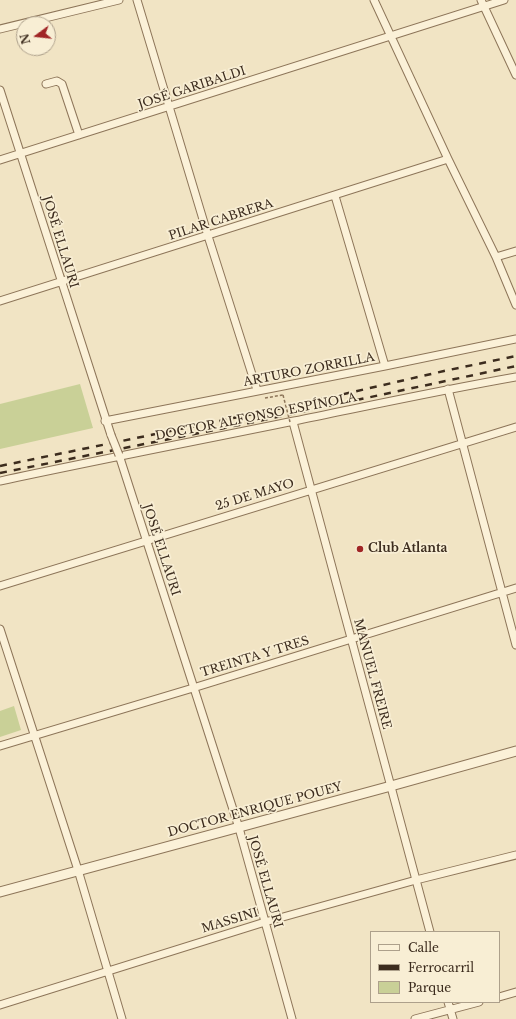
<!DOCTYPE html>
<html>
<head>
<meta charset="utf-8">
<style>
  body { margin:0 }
  #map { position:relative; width:516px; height:1019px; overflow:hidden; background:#f1e4c4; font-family:"Libre Baskerville",serif }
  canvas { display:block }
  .legend { position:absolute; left:370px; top:931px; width:130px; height:72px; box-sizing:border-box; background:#f8eed4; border:1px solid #ada08b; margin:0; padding:5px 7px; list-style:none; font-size:12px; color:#3c2c1e }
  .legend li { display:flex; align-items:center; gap:8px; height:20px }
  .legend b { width:20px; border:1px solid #ada08b }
  .north { position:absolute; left:16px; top:16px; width:40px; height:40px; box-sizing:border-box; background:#f8eed4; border:1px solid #ada08b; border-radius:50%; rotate:255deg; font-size:11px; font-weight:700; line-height:16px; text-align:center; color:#3c2c1e }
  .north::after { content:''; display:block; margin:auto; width:14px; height:18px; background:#a02525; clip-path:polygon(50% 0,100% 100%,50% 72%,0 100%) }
</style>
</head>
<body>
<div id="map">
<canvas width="516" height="1019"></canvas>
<ul class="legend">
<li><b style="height:5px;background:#fbf1d8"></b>Calle</li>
<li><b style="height:5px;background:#3c2c1e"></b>Ferrocarril</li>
<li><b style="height:11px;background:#c9d097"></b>Parque</li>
</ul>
<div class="north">N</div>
</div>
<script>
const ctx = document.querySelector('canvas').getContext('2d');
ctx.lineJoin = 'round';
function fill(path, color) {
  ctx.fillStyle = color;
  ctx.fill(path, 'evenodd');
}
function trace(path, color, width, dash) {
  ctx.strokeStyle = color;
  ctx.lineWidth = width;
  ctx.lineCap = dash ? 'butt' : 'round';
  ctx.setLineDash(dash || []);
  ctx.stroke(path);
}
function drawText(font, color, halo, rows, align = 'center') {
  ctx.font = font + ' "Libre Baskerville",serif';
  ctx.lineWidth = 3.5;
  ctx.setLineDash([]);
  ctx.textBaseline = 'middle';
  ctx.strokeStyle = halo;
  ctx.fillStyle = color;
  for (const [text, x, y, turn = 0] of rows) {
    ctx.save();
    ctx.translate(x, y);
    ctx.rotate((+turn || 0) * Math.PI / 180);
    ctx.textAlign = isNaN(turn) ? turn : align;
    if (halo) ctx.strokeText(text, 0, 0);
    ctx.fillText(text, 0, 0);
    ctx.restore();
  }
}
fill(new Path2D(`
  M80 384 93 428 0 449V404Z
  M14 706 21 730 0 737V711Z`), '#c9d097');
const minor = new Path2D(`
  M137 0 208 236 257 390
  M374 0 448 159 496 257 516 305
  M481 0 516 75
  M0 29 119 0
  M46 84 57 81 62 84 79 135
  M0 90 111 435
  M0 160 504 0
  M335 196 385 366
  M496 257 516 251
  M0 301 448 159
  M448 389 516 645
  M105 421 385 366 516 339
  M293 422 430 932
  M119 455 239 828 292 1019
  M0 481C98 460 196 441 294 421 368 406 442 390 516 377
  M0 586 516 427
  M0 629 78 870 122 1019
  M0 746 193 688 516 588
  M499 997 516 992
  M448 1002 453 1019
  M0 1005 265 922 416 880 516 855
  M415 1019 479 1002`);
const tertiary = new Path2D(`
  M0 892 391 786 516 751`);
trace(minor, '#8d7559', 9);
trace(tertiary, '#8d7559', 11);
trace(new Path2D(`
  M265 398 283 395`), '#8d7559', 1.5, [3, 2]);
trace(minor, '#fbf1d8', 7);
trace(tertiary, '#fbf1d8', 9);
trace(new Path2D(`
  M0 466 292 406 444 371 516 356
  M0 473 249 423 516 366`), '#3c2c1e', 2.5, [7, 7]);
const minorBridge = new Path2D(`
  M111 435 119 455`);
trace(minorBridge, '#8d7559', 9, []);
trace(new Path2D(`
  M283 395 290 422`), '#8d7559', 1.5, [3, 2]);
trace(minorBridge, '#fbf1d8', 7);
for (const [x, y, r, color] of [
  [360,549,4,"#a02525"]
]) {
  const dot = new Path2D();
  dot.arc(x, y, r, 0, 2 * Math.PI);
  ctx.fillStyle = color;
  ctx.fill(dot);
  trace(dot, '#f8eed4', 1.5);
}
drawText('12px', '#3c2c1e', '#f8eed4', [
  ["JOSÉ GARIBALDI",192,88,-18],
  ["PILAR CABRERA",221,220,-18],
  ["JOSÉ ELLAURI",60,242,73],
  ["ARTURO ZORRILLA",309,370,-11],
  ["DOCTOR ALFONSO ESPÍNOLA",256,417,-11],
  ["25 DE MAYO",255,495,-17],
  ["JOSÉ ELLAURI",161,550,72],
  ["TREINTA Y TRES",255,657,-17],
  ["MANUEL FREIRE",372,674,75],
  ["DOCTOR ENRIQUE POUEY",255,810,-15],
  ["JOSÉ ELLAURI",265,882,74],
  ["MASSINI",230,921,-17]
]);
drawText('bold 12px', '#3c2c1e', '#f8eed4', [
  ["Club Atlanta",368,549]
], 'left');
</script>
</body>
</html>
